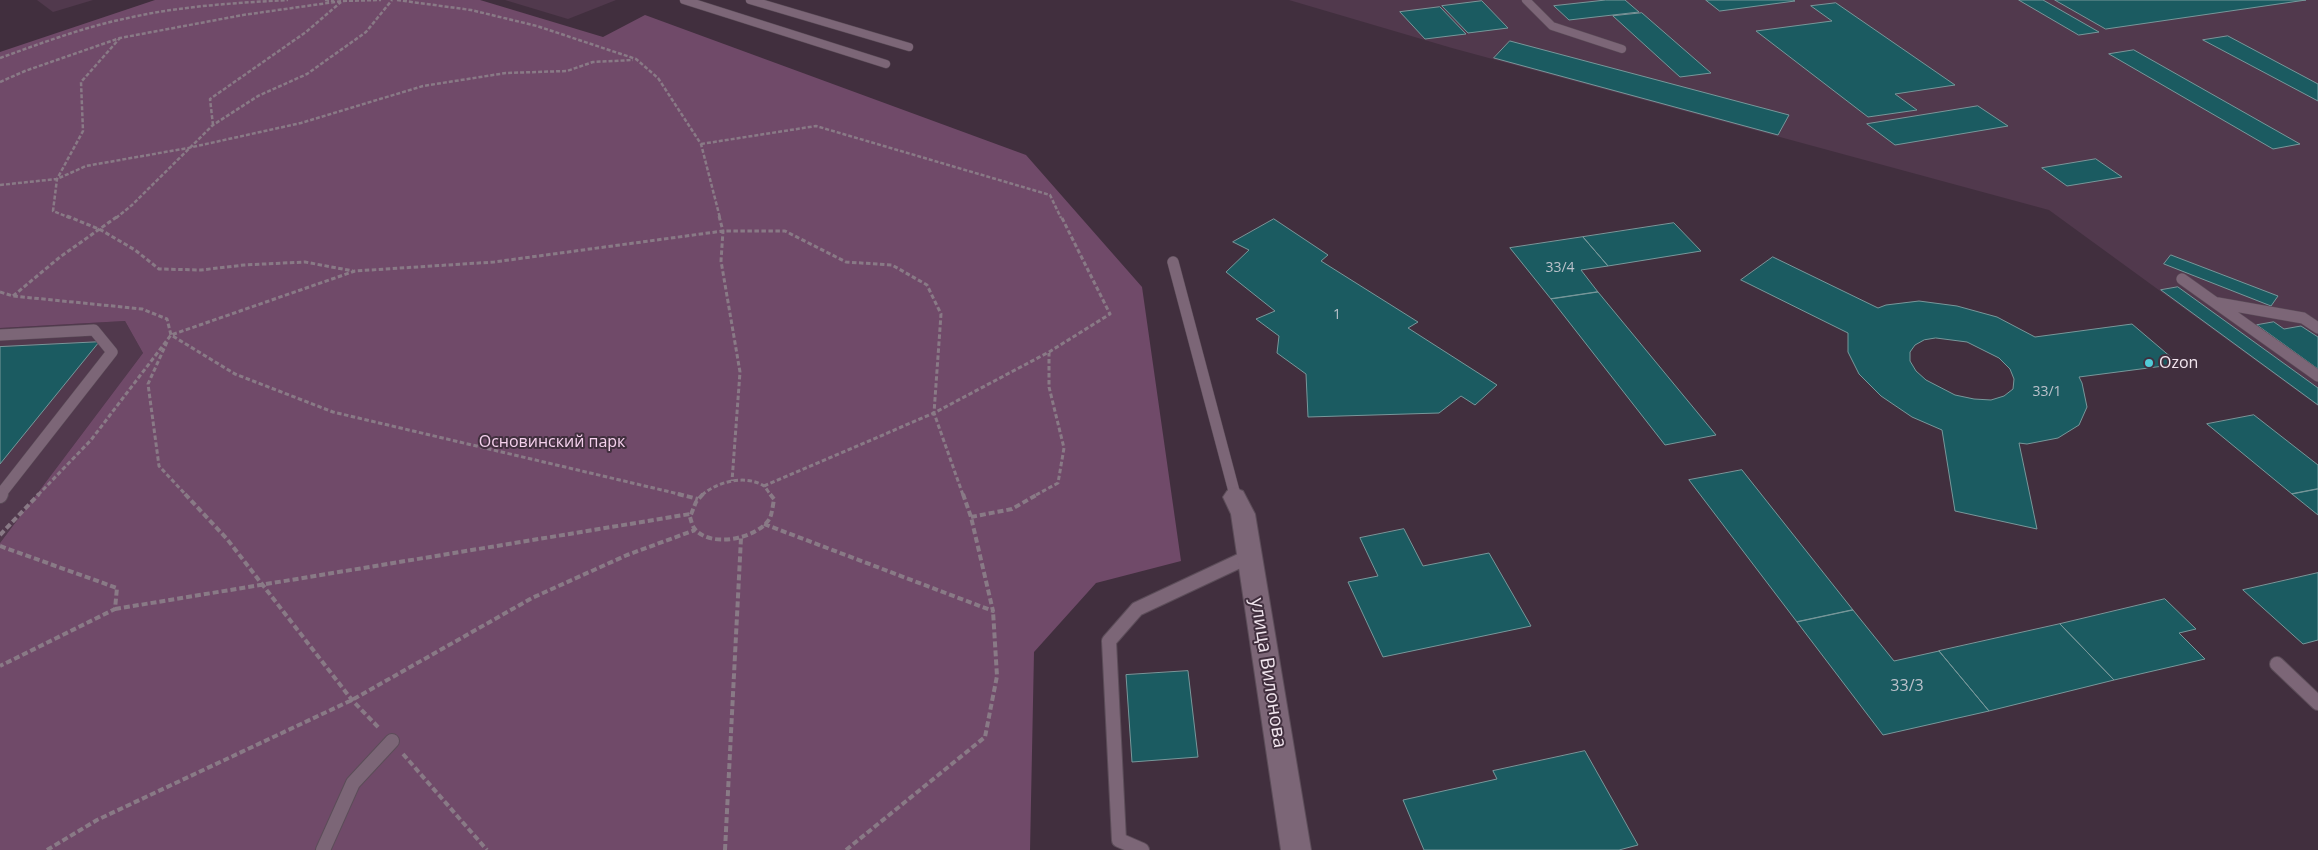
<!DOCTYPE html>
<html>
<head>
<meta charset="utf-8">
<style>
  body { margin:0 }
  canvas { display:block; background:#412f3e }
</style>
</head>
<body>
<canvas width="2318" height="850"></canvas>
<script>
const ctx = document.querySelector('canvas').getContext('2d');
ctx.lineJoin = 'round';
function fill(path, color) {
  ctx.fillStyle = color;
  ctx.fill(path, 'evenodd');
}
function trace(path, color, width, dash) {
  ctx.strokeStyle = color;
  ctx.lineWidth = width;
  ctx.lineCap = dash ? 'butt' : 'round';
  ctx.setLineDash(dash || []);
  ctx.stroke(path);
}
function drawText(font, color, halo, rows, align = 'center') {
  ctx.font = font + ' "Open Sans",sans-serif';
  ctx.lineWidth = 4;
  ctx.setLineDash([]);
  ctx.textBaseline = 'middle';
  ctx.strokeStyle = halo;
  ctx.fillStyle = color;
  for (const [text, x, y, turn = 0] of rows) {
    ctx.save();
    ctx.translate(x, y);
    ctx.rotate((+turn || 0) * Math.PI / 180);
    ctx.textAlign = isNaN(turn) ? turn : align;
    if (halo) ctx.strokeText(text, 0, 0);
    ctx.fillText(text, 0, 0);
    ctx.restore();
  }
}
fill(new Path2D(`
  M37 0H93L53 12Z
  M505 0H616L568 19Z
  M1289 0H2318V406L2049 210 1452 48Z
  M125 321 143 353 0 543V328Z`), '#51394d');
fill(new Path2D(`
  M155 0H480L603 37 645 15 1026 155 1142 287 1181 561 1096 583 1034 652 1030 850H0V543L143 353 125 321 0 328V52Z`), '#704a69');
const building = new Path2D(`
  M1606 0H1625L1639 12 1569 20 1554 6Z
  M1706 0H1793L1795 1 1720 11Z
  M2019 0H2043L2099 32 2079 35Z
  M2055 0H2306L2106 29Z
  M1482 1 1508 28 1468 33 1442 6Z
  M1836 3 1955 85 1895 94 1917 110 1868 117 1756 31 1832 21 1811 6Z
  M1440 7 1466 34 1425 39 1400 12Z
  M1642 13 1711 73 1680 77 1613 16Z
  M2228 36 2318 84V101L2203 40Z
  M1510 41 1789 115 1778 135 1494 58Z
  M2134 50 2300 144 2273 149 2109 54Z
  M1978 106 2008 126 1895 145 1867 124Z
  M2096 159 2122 177 2067 186 2042 168Z
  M1274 219 1328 255 1321 261 1418 322 1408 328 1497 385 1475 405 1461 396 1439 413 1308 417 1306 374 1277 353 1279 336 1256 319 1275 311 1226 272 1249 250 1233 242Z
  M1674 223 1701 251 1608 266 1583 237Z
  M1583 237 1608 266 1581 270 1598 292 1551 299 1510 248Z
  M2171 255 2278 296 2271 306 2164 264Z
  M1773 257 1878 308 1886 305 1919 301 1957 306 1997 317 2035 337 2132 324 2179 364 2079 377 2082 383 2087 407 2079 425 2058 438 2027 444 2019 443 2037 529 1955 511 1942 430 1912 417 1881 396 1859 374 1848 352V333L1741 280ZM1936 338 1967 342 1999 358 2010 369 2014 379 2013 389 2004 396 1991 400 1974 399 1955 395 1926 380 1916 371 1910 361V352L1915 345 1924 340Z
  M2178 287 2318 388V405L2161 290Z
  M1598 292 1716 435 1665 445 1551 299Z
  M2274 322 2284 329 2301 326 2318 337V369L2257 325Z
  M99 342 0 464V347Z
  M2254 415 2318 465V489L2292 494 2207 424Z
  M1742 470 1853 610 1797 622 1689 480Z
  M2318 489V515L2292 494Z
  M1404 529 1423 566 1489 553 1531 626 1383 657 1348 582 1378 576 1360 538Z
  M2318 573V640L2303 644 2243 590Z
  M2165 599 2196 629 2179 633 2205 659 2114 680 2060 624Z
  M1853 610 1894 661 1939 651 1989 711 1883 735 1797 622Z
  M2060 624 2114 680 1989 711 1939 651Z
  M1188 671 1198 757 1132 762 1126 675Z
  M1585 751 1638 845 1619 850H1424L1403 800 1497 779 1493 771Z`);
fill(building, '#1b5b61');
trace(building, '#77979a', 1);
const laneFar2 = new Path2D(`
  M684 0 886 64
  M750 0 909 47
  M1526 0 1552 26 1622 49`);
const laneFar1 = new Path2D(`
  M1173 262 1235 495
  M2182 279 2318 376
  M2218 303 2303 318 2318 328
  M0 335 94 330 112 352 0 495`);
const lane = new Path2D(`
  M1234 494 1235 497
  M0 496 1 494
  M2277 664 2318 703
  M323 850 353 783 392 741
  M1142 850 1119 840 1109 641 1137 609 1250 556`);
const street = new Path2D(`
  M1235 488 1243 491 1255 514 1311 850H1281L1231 514 1223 497 1227 491Z`);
trace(laneFar2, '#5c4d59', 9);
trace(laneFar1, '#5c4d59', 12);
trace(lane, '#5c4d59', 16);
trace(street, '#5c4d59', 2);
trace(new Path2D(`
  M325 0 334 1
  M397 0 471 10 537 26 636 59 658 78 701 144 720 218
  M0 58C42 43 84 27 128 18 180 6 235 3 288 0
  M0 82 25 71 120 38 243 15 342 1 381 0
  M213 125 210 99 306 32 341 2
  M701 144 816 126 1050 195 1061 218
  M0 185 57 179 86 166 188 148 301 123 423 86 506 73 567 71 593 62 633 60
  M70 218 53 211 57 179 83 131 81 82 120 38
  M116 218 132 205 213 125 258 96 307 74 366 32 392 0`), '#897a86', 2.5, [4, 2]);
trace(new Path2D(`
  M67 216 101 230 135 250 159 269 201 270 244 265 305 262 353 271
  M719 216 723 231 721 261 740 372 732 481
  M0 292 13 296 142 309 167 319 171 335 235 374 333 412 683 495
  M13 296 60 257 118 216
  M167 342 148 384 159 466 186 495
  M764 486 934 413 1049 352 1110 314 1061 216
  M38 495 91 440 171 335 355 271 494 262 723 231H785L846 262 892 265 927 285 941 314 934 413 963 495
  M702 495C717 482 745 474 764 486 766 488 769 493 771 495
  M1036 495 1058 483 1064 448 1049 387V353`), '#897a86', 3, [4.5, 2.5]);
trace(new Path2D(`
  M185 494 227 539 352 700 379 728
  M678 494 698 499
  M703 494 696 502 690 517C691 520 692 525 694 528 709 549 758 539 770 518 772 513 773 505 774 499L770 494
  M971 517 1012 509 1038 494
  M764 524 993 611 971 517 963 494
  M0 535 39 494
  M0 546 117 588 115 609 0 666
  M115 609 690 514
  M403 754 487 850
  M47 850 97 820 352 700 532 598 627 555 695 530
  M725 850 741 538
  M846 850 985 737 997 676 993 611`), '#897a86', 4, [6, 3]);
trace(laneFar2, '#7c6677', 8);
trace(laneFar1, '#7c6677', 11);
trace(lane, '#7c6677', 14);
fill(street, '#7c6677');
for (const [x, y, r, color] of [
  [2149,363,5,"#52cbd7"]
]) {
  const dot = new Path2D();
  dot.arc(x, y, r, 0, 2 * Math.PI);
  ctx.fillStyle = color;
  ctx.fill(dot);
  trace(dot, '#412f3e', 2);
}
drawText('14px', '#bcc2cb', null, [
  ["33/4",1560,268],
  ["1",1337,315],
  ["33/1",2047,392]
]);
drawText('16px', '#f1e5ee', '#412f3e', [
  ["Ozon",2159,363]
], 'left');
drawText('16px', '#f5d1ed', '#412f3e', [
  ["Основинский парк",552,442]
]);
drawText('16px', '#bcc2cb', null, [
  ["33/3",1907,686]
]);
drawText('19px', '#f1e5ee', '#412f3e', [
  ["улица Вилонова",1268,673,81]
]);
</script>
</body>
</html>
